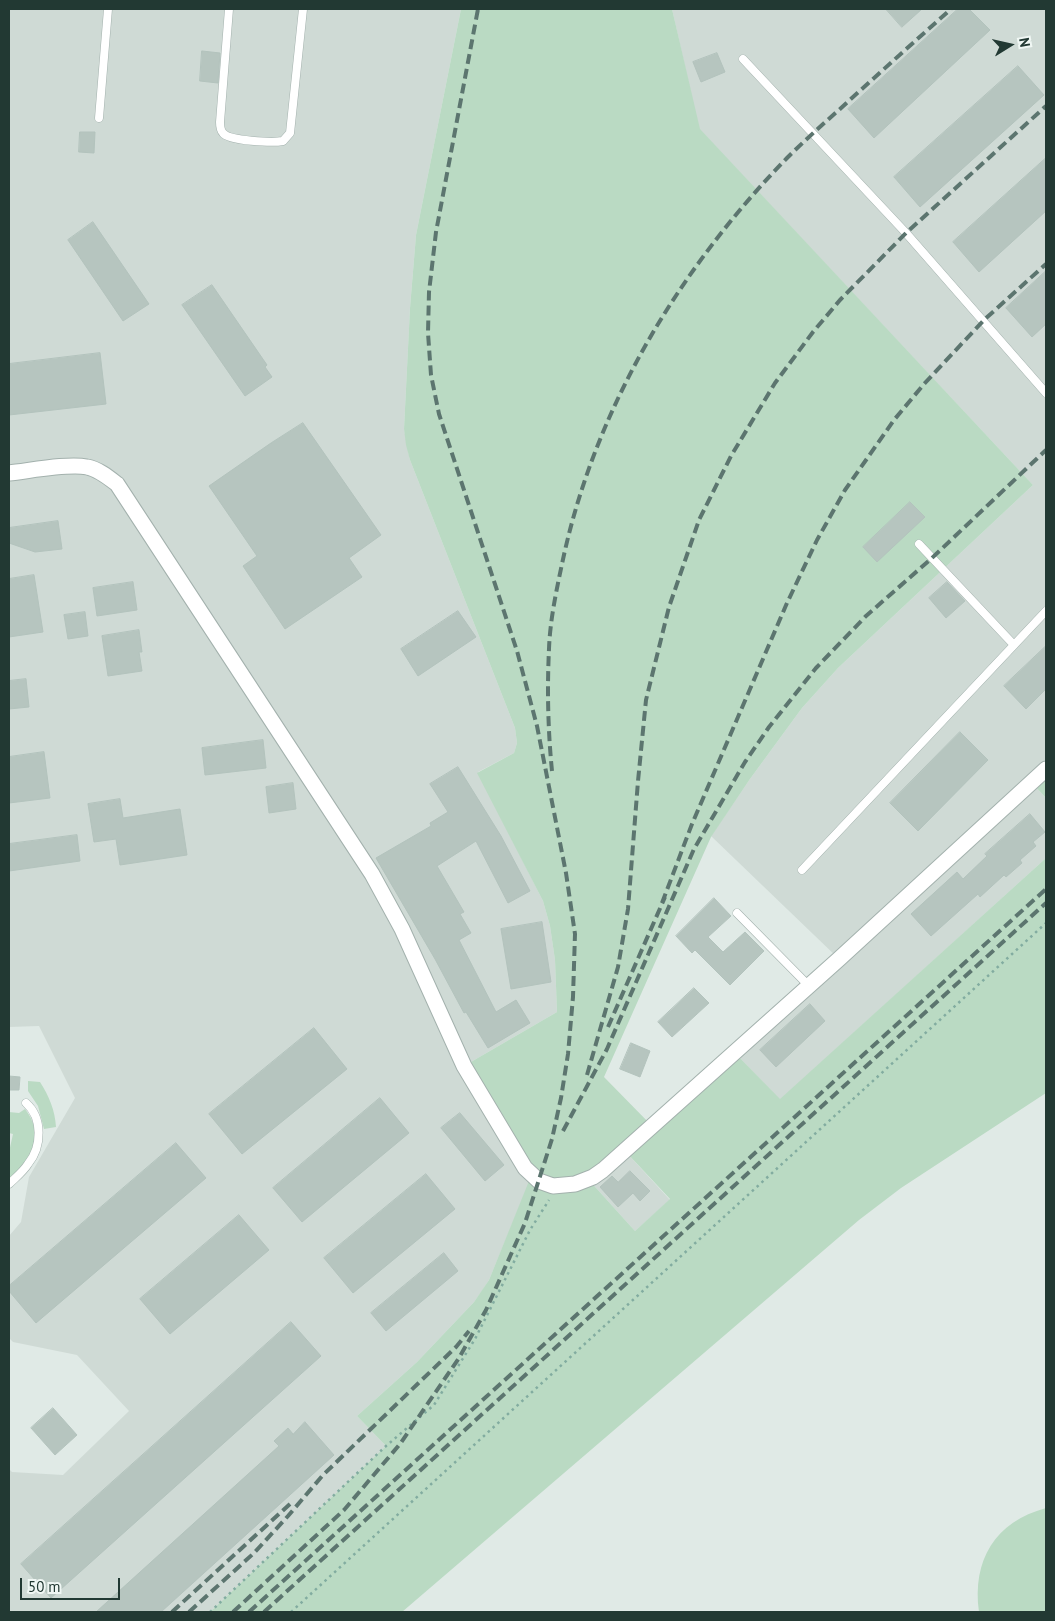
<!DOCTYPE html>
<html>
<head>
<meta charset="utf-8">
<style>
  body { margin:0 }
  #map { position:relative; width:1055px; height:1621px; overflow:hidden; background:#e0eae6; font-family:"PT Sans",sans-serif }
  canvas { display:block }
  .frame { position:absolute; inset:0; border:10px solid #223933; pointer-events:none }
  .north { position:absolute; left:985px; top:20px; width:50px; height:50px; -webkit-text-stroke:4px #f0f7f4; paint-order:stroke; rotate:80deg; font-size:14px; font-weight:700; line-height:20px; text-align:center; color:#223933 }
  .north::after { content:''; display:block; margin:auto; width:18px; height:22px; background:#223933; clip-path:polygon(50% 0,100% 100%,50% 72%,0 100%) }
  .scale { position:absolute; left:20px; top:1578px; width:100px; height:22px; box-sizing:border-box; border:2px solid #223933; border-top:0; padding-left:6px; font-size:15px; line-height:18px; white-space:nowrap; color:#223933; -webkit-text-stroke:4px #f0f7f4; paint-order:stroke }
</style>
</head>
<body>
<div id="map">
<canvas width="1055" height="1621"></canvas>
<div class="frame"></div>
<div class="north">N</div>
<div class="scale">50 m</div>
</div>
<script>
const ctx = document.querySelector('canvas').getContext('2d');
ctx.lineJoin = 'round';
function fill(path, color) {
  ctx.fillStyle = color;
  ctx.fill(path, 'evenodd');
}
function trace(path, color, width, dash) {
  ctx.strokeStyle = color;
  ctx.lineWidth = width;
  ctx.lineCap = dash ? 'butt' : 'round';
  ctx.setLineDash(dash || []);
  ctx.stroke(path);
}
fill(new Path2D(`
  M9 9H461L416 235 410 308 404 429 410 460 515 728 517 743 514 753 478 772 543 901 550 926 555 960 557 1012 464 1066 532 1176 489 1280 482 1291 474 1302 417 1362 357 1416 386 1446 210 1612H9V1469L12 1472 63 1475 129 1411 77 1355 13 1342 9 1338V1236L21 1222 29 1177 75 1098 39 1026 9 1027Z
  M672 9H1046V769L1031 782 1046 798V858L780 1100 735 1053 839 959 711 836 750 779 802 708 838 668 1033 485 699 129Z
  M625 1151 670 1200 635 1231 588 1179Z`), '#cfdad5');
fill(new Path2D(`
  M461 9H672L700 129 1033 485 838 668 802 708 750 779 711 837 604 1077 653 1127 735 1053 780 1099 1046 858V1093L901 1188 859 1220 402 1612H210L386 1446 357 1416 417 1362 474 1302 489 1280 531 1176 464 1066 557 1012 555 960 550 926 543 901 477 773 514 753 517 743 515 728 410 460 406 445 404 429 410 308 416 235ZM625 1151 670 1199 635 1231 588 1179Z
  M1046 769V798L1031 782Z
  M28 1081 40 1082C49 1096 55 1110 56 1127L44 1129 38 1106 28 1091Z
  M25 1109C46 1136 31 1159 9 1179V1152L13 1134 9 1133V1112L19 1113Z
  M1046 1508V1612H979C972 1560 995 1522 1046 1508Z`), '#badac3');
const building = new Path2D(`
  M886 9H922L902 27Z
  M958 9H969L990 30 874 138 848 109Z
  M202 51 220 53 218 83 200 81Z
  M717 53 725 72 701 82 693 62Z
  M1018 66 1044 95 920 207 894 177Z
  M80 132H95L94 153 79 152Z
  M1046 158V211L979 272 953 242Z
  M93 222 149 304 123 321 68 240Z
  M1046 271V324L1032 337 1006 308Z
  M212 285 267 365 265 367 272 377 245 396 182 305Z
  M100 353 106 404 9 415V364Z
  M303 423 381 535 349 558 362 577 285 629 243 566 257 556 209 486 271 443Z
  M910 502 925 517 877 562 863 547Z
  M58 521 62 549 35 552 9 543V528Z
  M34 575 43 632 9 637V579Z
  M133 582 137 610 97 616 93 588Z
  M947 582 965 601 946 618 929 598Z
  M458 611 476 637 418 676 401 649Z
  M85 612 88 636 68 639 64 615Z
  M139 630 142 652H139L142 671 108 676 102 636Z
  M1046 646V689L1026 709 1004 686Z
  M26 679 29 707 9 709V681Z
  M960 732 988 760 918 831 890 803Z
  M263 740 266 768 205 775 202 748Z
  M44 752 50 798 9 803V757Z
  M458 767 501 836 530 891 508 903 476 841 437 866 464 912 460 914 471 933 459 940 496 1012 516 1000 530 1023 488 1048 466 1012 464 1013 435 959 376 858 431 826 430 823 448 812 430 784Z
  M293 783 296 809 269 813 266 787Z
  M120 799 123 818 180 809 187 855 120 865 116 839 94 842 88 804Z
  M1030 814 1045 832 1033 842 1036 846 1020 860 1022 863 1006 877 1004 875 980 897 978 894 931 936 911 914 957 872 963 879 987 856 985 854Z
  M77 835 80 861 9 871V844Z
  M714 898 731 916 708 937 723 952 745 932 764 951 730 985 695 950 692 953 676 936Z
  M542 922 551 982 511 989 501 929Z
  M694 988 709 1003 672 1037 658 1022Z
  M810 1004 825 1021 776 1067 760 1050Z
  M314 1028 347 1069 242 1154 209 1114Z
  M631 1043 650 1051 640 1077 620 1069Z
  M9 1076 20 1077 19 1090H9Z
  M380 1098 409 1133 302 1222 273 1188Z
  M460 1113 504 1165 485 1181 441 1128Z
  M176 1143 206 1178 36 1323 9 1291V1286Z
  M630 1171 650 1191 640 1201 633 1193 618 1207 600 1187 612 1176 618 1182Z
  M426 1174 455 1209 353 1293 324 1258Z
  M239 1215 269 1250 170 1334 140 1299Z
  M444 1253 458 1271 386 1331 371 1313Z
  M291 1322 321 1356 51 1598 21 1564Z
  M53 1408 77 1435 55 1455 31 1428Z
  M305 1422 334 1455 161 1612H96L279 1446 274 1441 288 1428 293 1434Z`);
fill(building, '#b6c5bf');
trace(building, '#b3c3bd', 1);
const service = new Path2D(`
  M229 9 220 122C220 126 220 130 223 133 229 141 273 143 283 141L290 133 303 9
  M743 59 906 233 1046 393
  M99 118 108 9
  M919 544 1014 645
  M802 870 1046 611
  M737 913 809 986
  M9 1184C15 1178 23 1172 28 1164 42 1147 43 1118 26 1103`);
const tertiary = new Path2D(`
  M9 473C29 471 68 463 87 467 98 469 108 477 117 484L372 874 402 929 464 1066 525 1168 539 1181 553 1186 575 1184 593 1177 603 1170 839 959 1046 769`);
trace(service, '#a3b1ad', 9);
trace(tertiary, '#a3b1ad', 17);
trace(new Path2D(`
  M210 1612 386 1446 434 1405 475 1339 530 1230 549 1200
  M291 1612 1046 923`), '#82aca0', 2.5, [2.5, 4]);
trace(service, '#fff', 8);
trace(tertiary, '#fff', 15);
trace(new Path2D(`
  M552 771C548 731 547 690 549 649 550 621 556 592 562 564 594 410 678 270 787 158 804 141 822 125 840 109 877 75 914 42 951 9
  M662 903 692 824 787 603 817 540 845 490 894 420 924 384 984 320 1046 264
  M608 1027 665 897
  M587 1075 618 967 628 909 638 781 646 700 669 607 699 520 731 456 775 383 813 332 840 300 906 233 1046 106
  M563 1131 607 1049 694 849 745 762 769 727 816 668 866 616 932 558 1046 450
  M172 1612 291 1503
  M189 1612 254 1553 288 1516 323 1475 456 1347 469 1331
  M233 1612 344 1510 400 1444 459 1358 486 1310 525 1223 552 1139 561 1098 568 1054 573 997 575 934 566 873 537 726 517 651 439 414 431 375 428 333 429 292 436 232 478 9
  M249 1612 1046 889
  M264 1612 1046 903`), '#5c756f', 4, [10, 5]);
</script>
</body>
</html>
